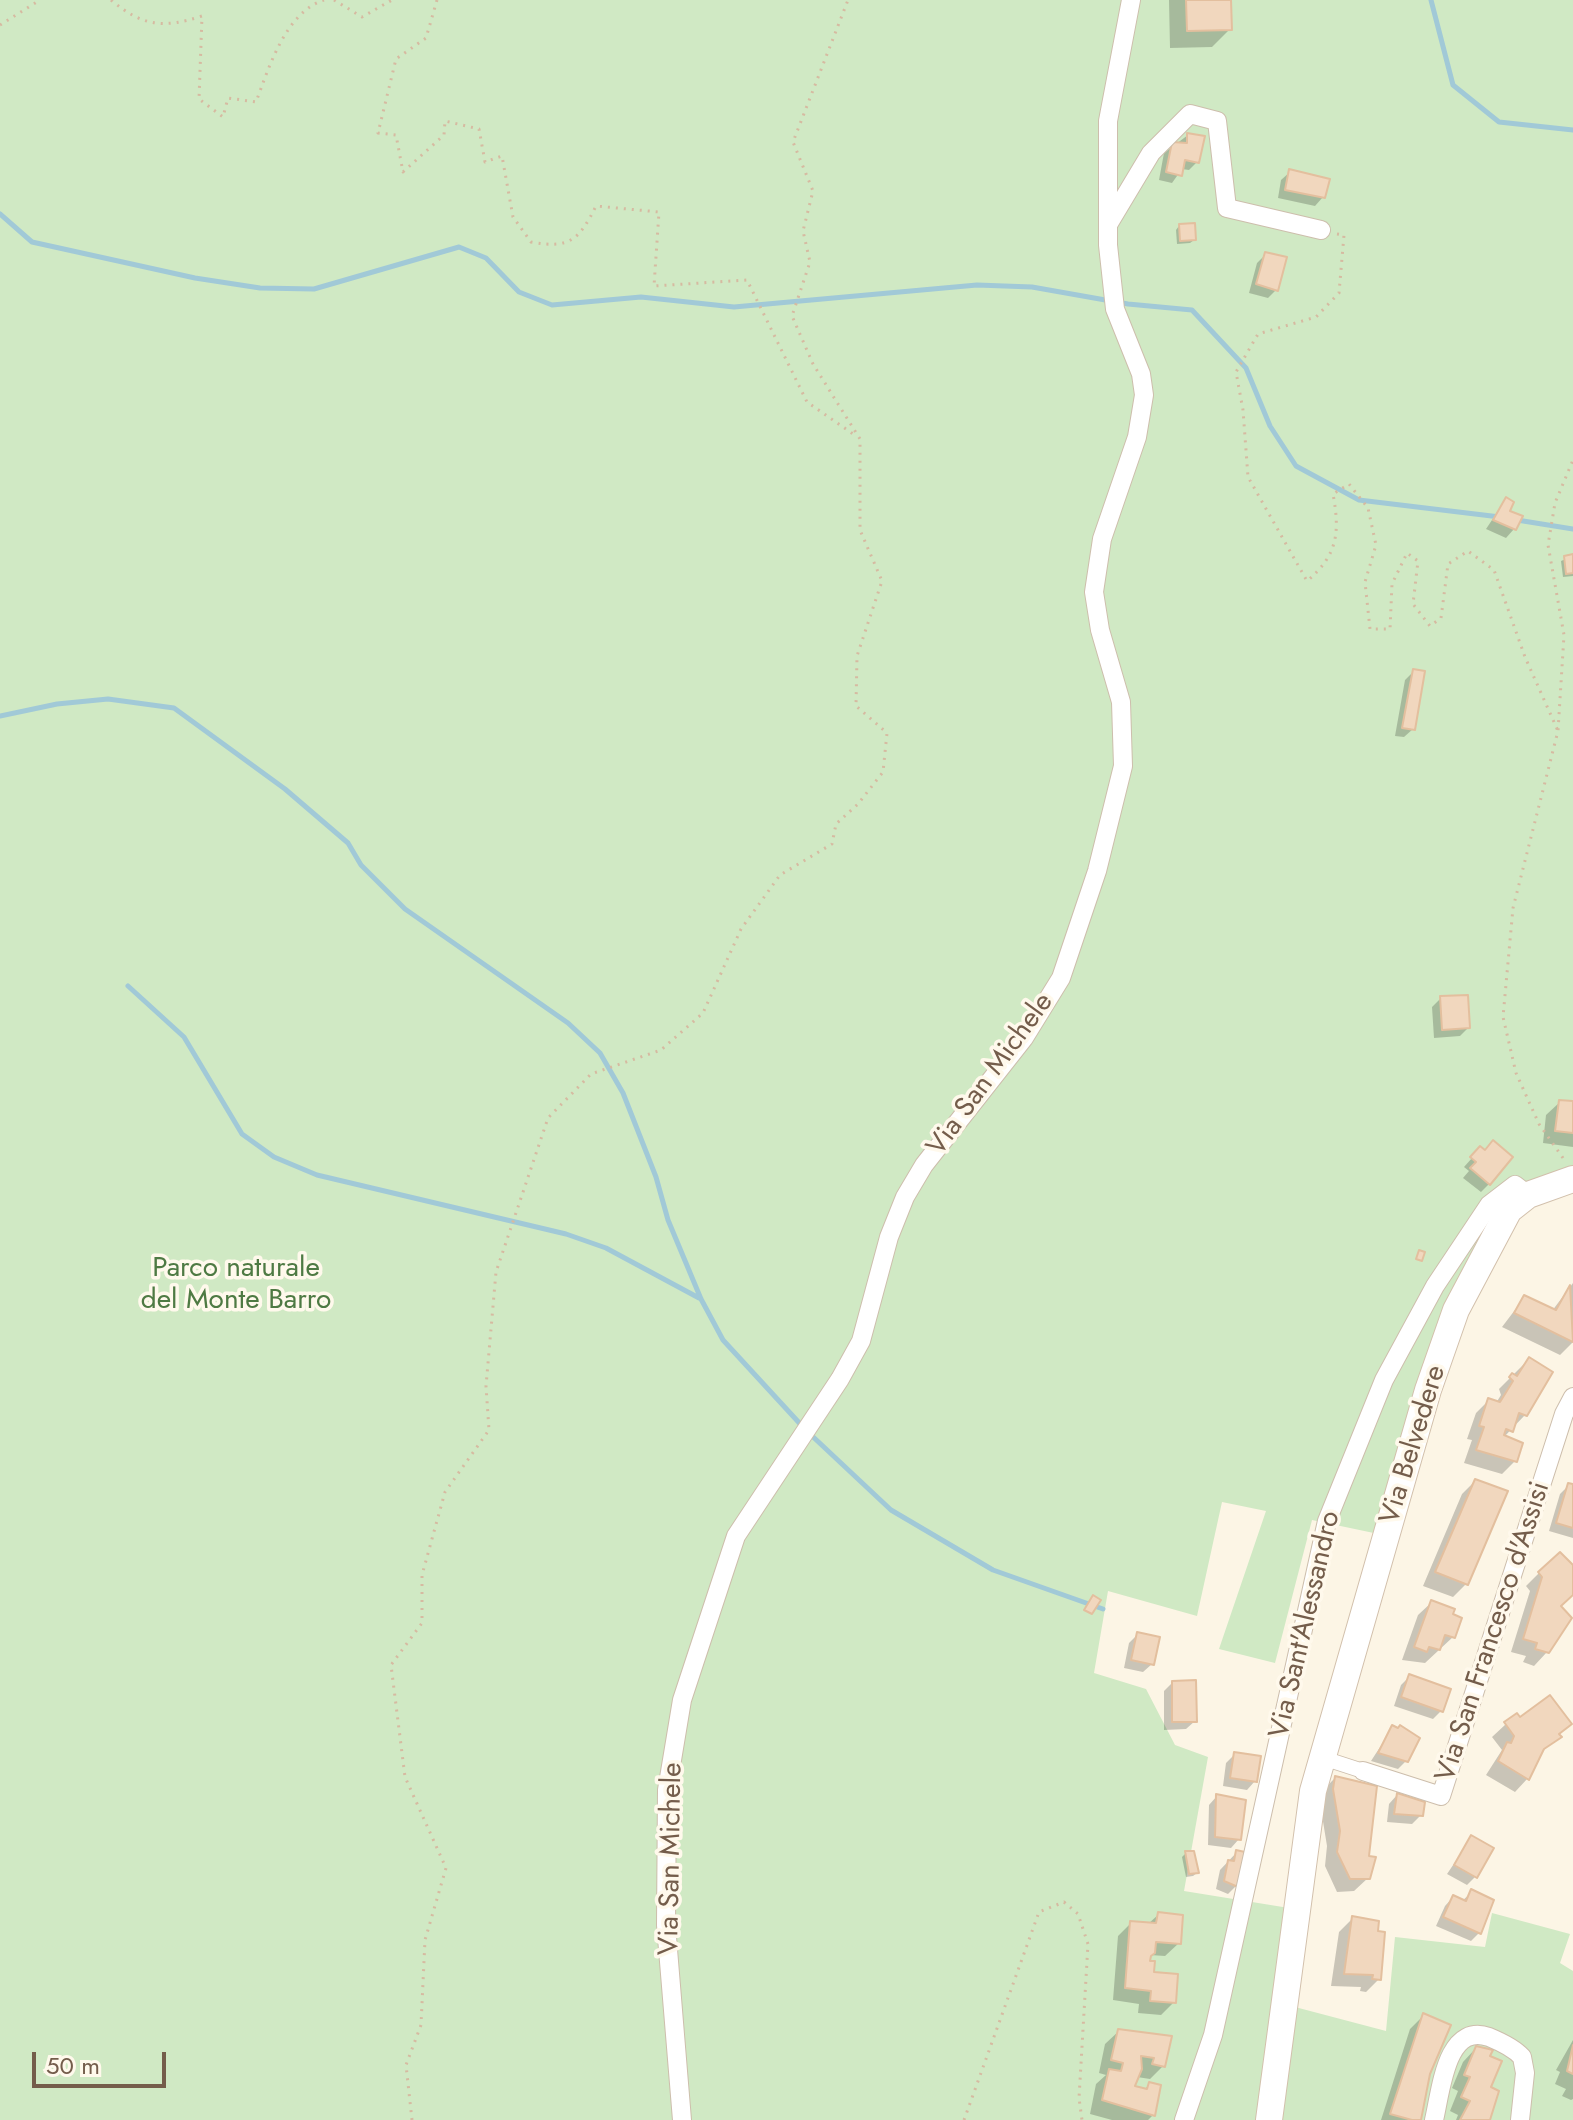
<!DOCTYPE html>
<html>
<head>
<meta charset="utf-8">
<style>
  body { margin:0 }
  #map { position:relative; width:1573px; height:2120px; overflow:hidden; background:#fcf5e5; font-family:Jost,sans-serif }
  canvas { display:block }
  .scale { position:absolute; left:32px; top:2052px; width:134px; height:36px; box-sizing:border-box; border:4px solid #745d4b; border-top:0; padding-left:10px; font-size:24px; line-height:28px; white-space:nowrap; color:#745d4b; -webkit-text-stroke:6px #fff9ec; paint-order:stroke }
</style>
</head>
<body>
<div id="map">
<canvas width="1573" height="2120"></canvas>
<div class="scale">50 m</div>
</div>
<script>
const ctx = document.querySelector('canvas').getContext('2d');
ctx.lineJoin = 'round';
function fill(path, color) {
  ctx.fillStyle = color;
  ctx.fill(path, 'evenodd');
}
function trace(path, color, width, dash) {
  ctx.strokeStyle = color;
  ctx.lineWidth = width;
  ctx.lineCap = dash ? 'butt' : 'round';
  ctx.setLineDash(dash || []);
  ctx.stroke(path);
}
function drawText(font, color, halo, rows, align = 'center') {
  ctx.font = font + ' Jost,sans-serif';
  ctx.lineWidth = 7;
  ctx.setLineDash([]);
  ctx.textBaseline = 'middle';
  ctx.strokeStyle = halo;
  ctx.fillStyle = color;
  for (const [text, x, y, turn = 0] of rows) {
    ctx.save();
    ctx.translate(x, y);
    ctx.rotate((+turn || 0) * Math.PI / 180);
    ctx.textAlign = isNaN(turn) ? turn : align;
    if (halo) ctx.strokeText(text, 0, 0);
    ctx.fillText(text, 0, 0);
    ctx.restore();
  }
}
fill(new Path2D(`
  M0 0H1573V1177L1508 1226 1491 1251 1388 1536 1312 1520 1275 1663 1219 1649 1266 1511 1222 1502 1197 1616 1108 1591 1094 1673 1146 1689 1175 1745 1208 1757 1184 1891 1289 1908 1276 2002 1386 2031 1395 1937 1485 1947 1492 1913 1570 1934 1560 1963 1573 1971V2120H0Z`), '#d0e9c4');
fill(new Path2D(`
  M1169 0H1229L1230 29 1212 47 1170 48Z
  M1188 135 1197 162 1189 170 1182 169 1172 183 1159 180 1164 153Z
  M1290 172 1323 197 1315 206 1278 198 1281 180Z
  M1179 226 1194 240 1190 243 1177 244 1176 230Z
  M1266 254 1276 290 1268 298 1249 293 1257 263Z
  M1506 499 1514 529 1506 538 1486 529Z
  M1573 556V576L1563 577 1561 561Z
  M1414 671 1413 729 1404 737 1395 736 1405 680Z
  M1441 998 1468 1028 1460 1036 1434 1038 1432 1007Z
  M1560 1102 1573 1104V1147L1543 1143 1546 1115Z
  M1480 1149 1489 1184 1481 1192 1463 1178 1469 1171 1464 1167Z
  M1573 1283V1342L1560 1355 1502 1327 1524 1298 1552 1311Z
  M1529 1359 1525 1415 1504 1437 1515 1461 1502 1474 1464 1463 1472 1440 1467 1439 1476 1413 1489 1400 1496 1403 1501 1395 1499 1389Z
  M1475 1481 1466 1584 1453 1597 1423 1586 1462 1494Z
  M1569 1485 1573 1486V1538L1549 1531 1560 1494Z
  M1573 1567V1594L1559 1607 1547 1652 1534 1666 1523 1662 1526 1656 1511 1652 1530 1591 1526 1586 1539 1573Z
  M1432 1602 1460 1619 1453 1637 1425 1663 1402 1660 1418 1615Z
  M1138 1634 1152 1664 1143 1672 1124 1668 1129 1643Z
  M1410 1676 1441 1711 1433 1719 1394 1706 1401 1685Z
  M1172 1683 1195 1721 1186 1729 1164 1730V1691Z
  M1520 1720 1570 1724 1539 1755 1528 1778 1515 1792 1486 1775 1502 1750 1492 1737 1506 1724Z
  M1393 1727 1406 1761 1398 1769 1371 1761Z
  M1235 1754 1255 1781 1247 1790 1223 1786 1226 1763Z
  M1335 1778 1367 1858 1368 1878 1354 1891 1337 1892 1325 1866 1327 1846 1320 1803 1322 1791Z
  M1397 1795 1421 1815 1412 1824 1387 1822 1389 1804Z
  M1217 1796 1239 1839 1231 1848 1208 1845 1209 1805Z
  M1472 1837 1475 1877 1467 1885 1447 1874Z
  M1237 1852 1236 1886 1228 1894 1216 1889 1220 1870Z
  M1186 1853 1197 1873 1193 1876 1186 1877 1182 1857Z
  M1472 1892 1479 1933 1471 1941 1436 1926 1445 1906 1453 1897 1462 1901Z
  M1158 1915 1179 1943 1165 1956 1150 1955 1147 1963 1174 2002 1161 2015 1138 2013 1139 2004 1113 2000 1118 1936 1131 1923 1148 1924Z
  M1352 1919 1379 1979 1366 1992 1360 1991 1361 1987 1331 1986 1339 1932Z
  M1423 2016 1428 2073 1419 2120H1381L1410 2029Z
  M1119 2031 1169 2037 1163 2066 1150 2079 1137 2077 1132 2088 1144 2090 1149 2085 1153 2115 1148 2120H1112L1090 2114 1096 2084 1106 2075 1099 2073 1105 2044Z
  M1573 2040V2099L1571 2100 1562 2096 1566 2089 1555 2084 1560 2072 1556 2070Z
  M1476 2048 1488 2088 1485 2120H1456L1458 2115 1450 2111 1458 2091 1452 2088 1463 2062Z`), '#0003');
trace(new Path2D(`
  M1431 0 1453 85 1499 122 1573 130
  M0 214 32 242 195 278 260 288 314 289 459 247 486 258 519 292 552 305 641 297 734 307 977 285 1032 287 1128 304 1192 310 1246 368 1270 426 1296 466 1359 500 1500 517
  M1517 520 1573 529
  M0 716 57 704 108 699 174 708 285 789 348 843 361 865 405 909 568 1023 600 1053 623 1093 656 1177 668 1220 701 1299 723 1340 803 1427
  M128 986 184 1037 242 1134 274 1157 317 1175 566 1234 606 1248 699 1298
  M810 1434 891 1510 993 1570 1103 1609`), '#a1c9d7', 5);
const building = new Path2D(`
  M1186 0H1231L1232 30 1187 31Z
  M1187 133 1205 136 1199 163 1185 160 1182 176 1166 172 1172 142 1187 143Z
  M1289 169 1330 179 1325 198 1285 190Z
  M1195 223 1196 240 1180 241 1179 224Z
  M1265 252 1287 257 1278 291 1256 284Z
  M1506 497 1514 502 1510 511 1523 516 1516 530 1493 520Z
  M1573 554V573L1566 574 1564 556Z
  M1413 669 1425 671 1415 730 1402 728Z
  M1468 995 1470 1028 1442 1030 1440 996Z
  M1559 1100 1573 1101V1133L1555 1131Z
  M1493 1140 1513 1157 1490 1185 1470 1168 1476 1162 1470 1157 1480 1146 1485 1150Z
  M1419 1250 1425 1252 1422 1261 1416 1259Z
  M1570 1285 1573 1342 1514 1313 1524 1295 1556 1310Z
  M1529 1357 1553 1372 1527 1416 1519 1413 1513 1432 1506 1429 1504 1435 1523 1443 1517 1462 1476 1450 1484 1427 1479 1426 1488 1398 1500 1402 1513 1381 1509 1377 1512 1373 1517 1376Z
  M1475 1479 1508 1491 1468 1585 1435 1572Z
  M1568 1483 1573 1484V1528L1556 1523Z
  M1560 1552 1573 1565V1595L1561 1606 1572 1618 1549 1653 1535 1649 1537 1643 1523 1639 1542 1577 1538 1572Z
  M1093 1595 1101 1600 1092 1614 1084 1610Z
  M1431 1600 1455 1609 1453 1614 1462 1618 1455 1638 1445 1635 1440 1650 1429 1647 1427 1652 1414 1647Z
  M1137 1632 1160 1637 1154 1665 1131 1660Z
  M1409 1674 1451 1689 1443 1712 1401 1697Z
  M1196 1680 1197 1722H1172V1681Z
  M1550 1695 1572 1724 1559 1734 1562 1737 1544 1749 1529 1780 1498 1761 1507 1742 1511 1743 1514 1736 1504 1722 1517 1713 1520 1717Z
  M1392 1725 1398 1728 1400 1725 1420 1738 1408 1762 1378 1753Z
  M1234 1752 1261 1756 1257 1782 1230 1778Z
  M1335 1776 1377 1786 1369 1856 1376 1857 1370 1879H1350L1337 1852 1340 1831 1333 1789Z
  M1397 1793 1425 1802 1423 1816 1394 1814Z
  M1216 1794 1246 1800 1241 1840 1215 1837Z
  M1471 1835 1494 1848 1477 1878 1454 1865Z
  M1236 1850 1245 1852 1238 1887 1224 1881 1228 1860 1234 1861Z
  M1185 1851H1194L1199 1873 1189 1874Z
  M1471 1889 1494 1900 1481 1934 1443 1917 1453 1895 1466 1901Z
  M1158 1912 1183 1915 1181 1944 1156 1942 1155 1953 1151 1956 1150 1961H1155L1154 1972 1178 1974 1176 2003 1150 2001 1151 1991 1125 1988 1130 1921 1156 1923Z
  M1352 1916 1379 1921 1378 1931 1385 1932 1381 1980 1372 1979 1373 1975 1344 1974Z
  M1423 2013 1451 2025 1430 2074 1421 2120H1412L1390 2114Z
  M1118 2029 1172 2036 1165 2067 1152 2064 1154 2058 1141 2056 1142 2069 1135 2086 1147 2089 1149 2082 1161 2085 1155 2116 1102 2100 1109 2069 1121 2071 1123 2063 1111 2060Z
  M1573 2045V2074L1567 2071Z
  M1476 2046 1493 2050 1490 2056 1502 2061 1491 2087 1499 2091 1490 2120H1460L1470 2101 1461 2097 1470 2077 1464 2075Z`);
fill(building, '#f1d7be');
trace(building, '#e3bf9e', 2);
const pedestrian = new Path2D(`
  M1323 1758 1363 1771`);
const minor = new Path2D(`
  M1109 223 1151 153 1190 114 1217 121 1227 208 1321 230
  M1363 1771 1441 1796 1564 1414 1573 1397
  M682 2120 666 1925 667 1790 682 1700 736 1536 840 1379 861 1341 889 1237 905 1197 924 1165 1024 1038 1061 978 1097 871 1123 766 1121 702 1100 630 1094 592 1102 539 1137 437 1144 395 1141 374 1115 309 1108 245V121L1131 0
  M1184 2120 1213 2035 1327 1521 1384 1380 1435 1286 1489 1205 1515 1185 1528 1195
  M1434 2120C1441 2091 1446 2022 1489 2037 1501 2042 1514 2048 1522 2057L1525 2073 1520 2120`);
const secondary = new Path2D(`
  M1269 2120 1313 1791 1428 1390 1456 1310 1509 1210 1528 1195 1573 1179`);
trace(pedestrian, '#cdbeac', 16);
trace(minor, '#cdbeac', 20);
trace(secondary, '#d2c0ac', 28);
trace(new Path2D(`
  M111 0C142 26 163 29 202 16L199 99 223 117 228 98 256 102C269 67 286 12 324 0
  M334 0 362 17 392 0
  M437 0 426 38 396 59 378 133 396 135 403 172 444 135 445 121 479 129 485 162 502 156 513 217 531 242C570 249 579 240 596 206L659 212 654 286 747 280 807 402 856 436
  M0 25 40 0
  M1337 234 1344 235 1339 293 1316 317 1258 334 1236 372 1243 410 1248 477 1307 581C1338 555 1340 532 1333 494L1349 484 1368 508 1376 545 1365 582 1370 629H1390L1392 584 1407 553 1418 561 1413 604 1430 626 1441 618 1448 564 1468 551 1494 570 1525 657 1558 731
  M1563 1158 1539 1124 1516 1073 1503 1017 1513 908 1558 731 1564 635 1548 545 1555 503 1573 460
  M412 2120 406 2065 421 2025 425 1940 446 1868 405 1777 391 1665 422 1623V1575L445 1492 489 1430 486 1386 496 1272 548 1118 591 1074 661 1050 703 1013 741 929 780 875 832 844 836 824 858 804 883 772 887 733 856 706 857 656 882 581 860 530V439L813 364 792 316 810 262 803 231 813 191 793 142 848 0
  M964 2120 1039 1912 1064 1902 1078 1914 1088 1944 1079 2098 1082 2120`), '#d6baa1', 3, [2, 6]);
trace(pedestrian, '#fff', 14);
trace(minor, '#fff', 18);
trace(secondary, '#fff', 26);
drawText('28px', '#745d4b', '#fff9ec', [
  ["Via San Michele",991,1075,-54],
  ["Via Belvedere",1414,1445,-73],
  ["Via Sant'Alessandro",1306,1625,-77],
  ["Via San Francesco d'Assisi",1494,1632,-72],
  ["Via San Michele",672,1859,-89]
]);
drawText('28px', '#4e7a43', '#fff9ec', [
  ["Parco naturale",236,1269],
  ["del Monte Barro",236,1301]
]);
</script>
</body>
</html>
